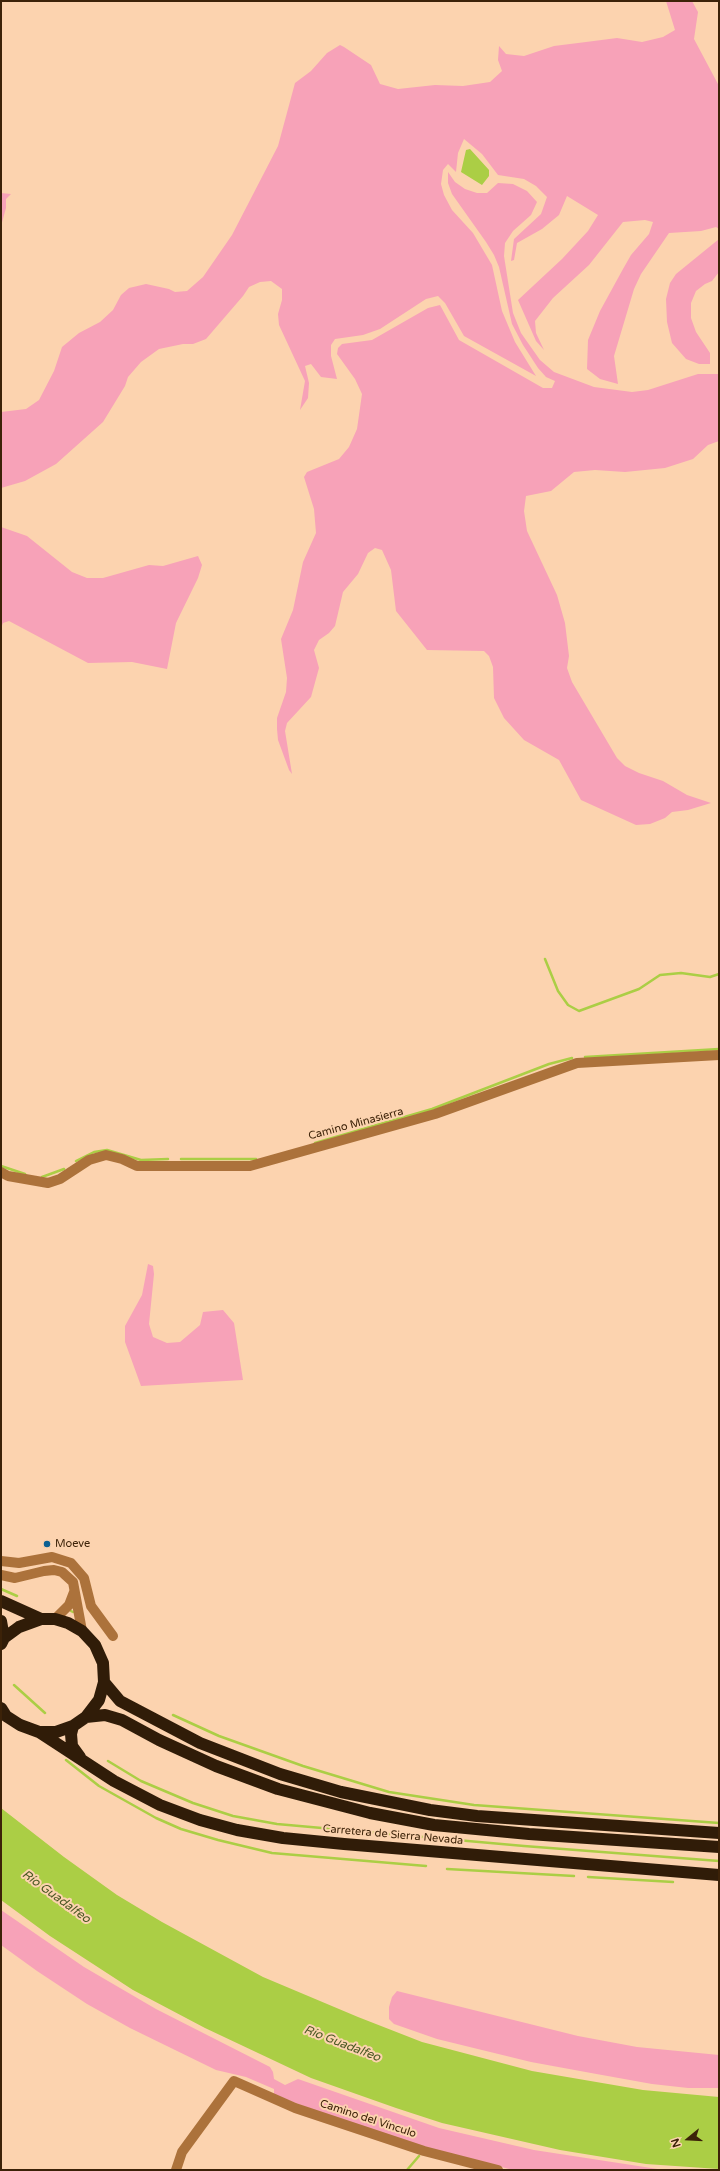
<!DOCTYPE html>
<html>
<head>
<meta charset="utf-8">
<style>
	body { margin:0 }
	#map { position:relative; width:720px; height:2171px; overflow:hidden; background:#fcd3af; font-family:"Varela Round",sans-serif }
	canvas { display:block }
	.frame { position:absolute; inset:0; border:2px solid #3c2208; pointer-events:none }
	.north { position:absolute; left:668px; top:2119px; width:40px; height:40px; -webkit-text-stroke:3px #fcd3af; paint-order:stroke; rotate:252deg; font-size:11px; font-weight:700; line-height:16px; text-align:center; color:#3c2208 }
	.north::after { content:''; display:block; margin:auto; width:14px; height:18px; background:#3c2208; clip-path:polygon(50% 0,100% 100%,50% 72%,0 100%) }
</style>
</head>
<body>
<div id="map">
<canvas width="720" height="2171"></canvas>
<div class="frame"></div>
<div class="north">N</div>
</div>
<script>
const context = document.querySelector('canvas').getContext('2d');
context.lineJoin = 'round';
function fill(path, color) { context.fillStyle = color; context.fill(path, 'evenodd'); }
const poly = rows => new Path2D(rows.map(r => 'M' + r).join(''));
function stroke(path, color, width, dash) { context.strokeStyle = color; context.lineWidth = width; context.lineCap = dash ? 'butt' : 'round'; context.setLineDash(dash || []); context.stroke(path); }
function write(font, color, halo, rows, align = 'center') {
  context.font = font + ' "Varela Round",sans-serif'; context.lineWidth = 4; context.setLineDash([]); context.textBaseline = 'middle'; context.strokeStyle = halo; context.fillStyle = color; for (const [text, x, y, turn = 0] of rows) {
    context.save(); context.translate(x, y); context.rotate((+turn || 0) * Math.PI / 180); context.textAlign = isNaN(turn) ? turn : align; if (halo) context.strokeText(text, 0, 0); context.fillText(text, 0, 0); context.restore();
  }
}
const green = poly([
	[666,1,692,1,698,12,694,39,719,86,719,229,716,227,701,231,669,233,641,274,634,289,614,356,618,384,600,379,587,369,588,340,600,311,623,269,631,255,649,234,653,222,645,220,623,222,589,265,553,298,535,321,536,333,544,350,536,341,518,300,562,259,588,231,598,215,567,196,559,215,542,229,517,243,514,260,511,261,514,239,541,214,547,197,536,186,524,179,498,175,482,154,464,139,458,153,456,172,448,164,443,170,441,184,444,195,452,210,473,233,492,265,502,311,515,342,536,376,464,336,445,303,438,296,426,299,380,329,363,335,335,339,331,345,331,356,337,379,321,377,311,364,305,366,309,383,308,398,300,410,305,381,279,325,278,314,282,300,282,289,271,281,260,282,249,287,243,296,206,339,193,344,183,344,159,349,141,362,128,377,125,386,103,422,56,464,25,481,1,488,1,412,26,409,39,400,54,371,62,347,79,333,100,322,113,310,121,295,129,288,146,284,169,289,175,292,187,291,203,277,232,235,278,146,295,83,311,71,327,53,340,45,344,47,371,65,380,84,398,89,435,85,463,86,490,82,502,71,498,60,499,46,506,54,524,56,554,46,586,42,617,38,642,42,663,37,675,30],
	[448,172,455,182,465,189,477,193,487,193,498,183,513,184,527,191,537,202,531,215,513,231,505,243,504,256,513,313,521,333,540,360,554,372,594,387,632,392,648,390,698,374,719,374,719,441,708,445,693,459,665,468,625,472,595,470,574,472,551,491,526,496,524,511,527,531,557,595,565,623,569,656,567,668,572,682,617,758,625,766,639,773,663,781,687,795,711,803,688,810,672,812,665,818,650,824,636,825,581,800,559,760,524,740,504,718,494,698,493,667,489,656,484,651,427,650,396,611,391,570,382,550,375,548,368,553,358,574,343,592,335,626,329,633,319,640,314,650,319,668,311,697,287,723,285,731,292,774,289,770,278,740,277,729,277,718,286,692,287,678,281,639,293,610,303,562,316,533,314,509,304,477,307,472,339,459,349,447,357,429,362,394,355,379,337,354,338,348,342,344,372,340,428,308,440,305,459,340,543,388,552,388,555,381,546,377,538,368,523,345,512,324,499,267,494,255,486,242,452,194,448,183],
	[1,193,11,194,6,199,6,208,1,226],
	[719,239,719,272,712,281,705,284,696,291,691,303,691,318,696,332,710,353,710,364,699,364,686,359,672,343,667,322,666,299,670,283,676,274],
	[1,527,27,536,72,572,87,578,103,578,149,565,163,566,198,556,202,565,198,578,176,623,167,669,132,662,88,663,9,621,3,623,1,628],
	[148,1264,153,1266,154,1274,149,1324,153,1337,167,1343,180,1342,200,1325,203,1312,223,1310,234,1323,243,1380,141,1386,125,1342,125,1326,142,1295],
	[1,1910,84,1967,156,2009,270,2067,273,2072,274,2079,285,2085,298,2079,439,2128,534,2150,664,2170,513,2170,428,2148,333,2117,274,2095,274,2089,246,2077,216,2070,130,2028,87,2004,37,1971,1,1945],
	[397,1991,578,2036,637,2047,719,2055,719,2088,688,2088,652,2084,591,2073,531,2062,437,2039,394,2024,389,2019,389,2007,392,1997]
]);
const water = poly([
	[470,149,489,170,489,176,482,185,461,172,466,150],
	[1,1808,64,1857,117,1895,162,1922,263,1977,358,2017,422,2042,532,2071,643,2090,719,2097,719,2169,646,2164,560,2150,442,2123,396,2108,311,2078,205,2028,133,1990,50,1936,1,1900]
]);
const stream = poly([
	[545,959,558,991,568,1005,579,1011,639,989,660,975,681,973,710,977,719,974],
	[585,1057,719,1049],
	[315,1143,432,1109,549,1064,572,1058],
	[181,1159,256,1159],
	[76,1161,94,1152,107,1150,141,1160,168,1159],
	[1,1166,25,1174],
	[42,1177,64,1169],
	[1,1589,17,1596],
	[71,1611,73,1612],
	[14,1685,45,1713],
	[173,1715,219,1736,303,1766,389,1792,474,1805,719,1823],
	[66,1760,99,1786,156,1818,181,1829,218,1840,272,1853,426,1866],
	[108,1761,141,1781,193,1803,233,1816,277,1824,524,1846,719,1861],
	[447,1869,574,1876],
	[588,1877,673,1882],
	[407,2170,419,2156]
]);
const minor = poly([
	[1,1172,8,1176,48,1183,60,1179,89,1160,106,1155,122,1159,137,1166,250,1166,435,1114,577,1063,719,1055],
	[1,1561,19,1563,52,1557,71,1563,84,1578,91,1606,113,1636],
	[1,1575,15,1578,44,1571,54,1570,62,1572,73,1582,82,1631],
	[55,1619,69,1605,74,1592],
	[176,2170,182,2152,234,2081,295,2108,424,2151,498,2170]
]);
const highway = poly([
	[1,1601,41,1619,55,1619,68,1623,82,1631,95,1645,103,1663,104,1682,99,1700,86,1717,73,1726,56,1732,39,1732,20,1725,6,1716,1,1708],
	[1,1621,4,1638],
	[1,1644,4,1638,19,1627,41,1619],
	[104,1682,120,1701,200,1743,280,1774,341,1792,430,1810,477,1816,719,1833],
	[86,1717,105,1715,122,1720,159,1740,216,1766,278,1789,370,1813,434,1825,529,1834,719,1847],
	[73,1726,71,1734,72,1746,80,1757],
	[39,1732,114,1781,160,1805,200,1820,237,1830,283,1838,344,1844,719,1875]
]);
const markers = [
	[47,1544,4,"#0c6092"]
];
const streetNames = [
	["Camino Minasierra",356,1124,-15],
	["Carretera de Sierra Nevada",393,1835,5],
	["Camino del Vínculo",368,2119,18]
];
const poiNames = [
	["Moeve",55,1544]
];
const waterNames = [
	["Río Guadalfeo",56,1897,36],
	["Río Guadalfeo",342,2044,21]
];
fill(green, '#f7a2b8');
fill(water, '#abce45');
stroke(stream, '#abce45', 2.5);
stroke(minor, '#ac723b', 10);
stroke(highway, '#301c08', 12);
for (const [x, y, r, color] of markers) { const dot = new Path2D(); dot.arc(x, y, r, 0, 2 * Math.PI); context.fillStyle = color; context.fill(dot); stroke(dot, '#fcd3af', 1.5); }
write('11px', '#3c2208', '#fcd3af', streetNames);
write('11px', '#3c2208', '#fcd3af', poiNames, 'left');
write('italic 12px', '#4a5824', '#fcd3af', waterNames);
</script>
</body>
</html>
